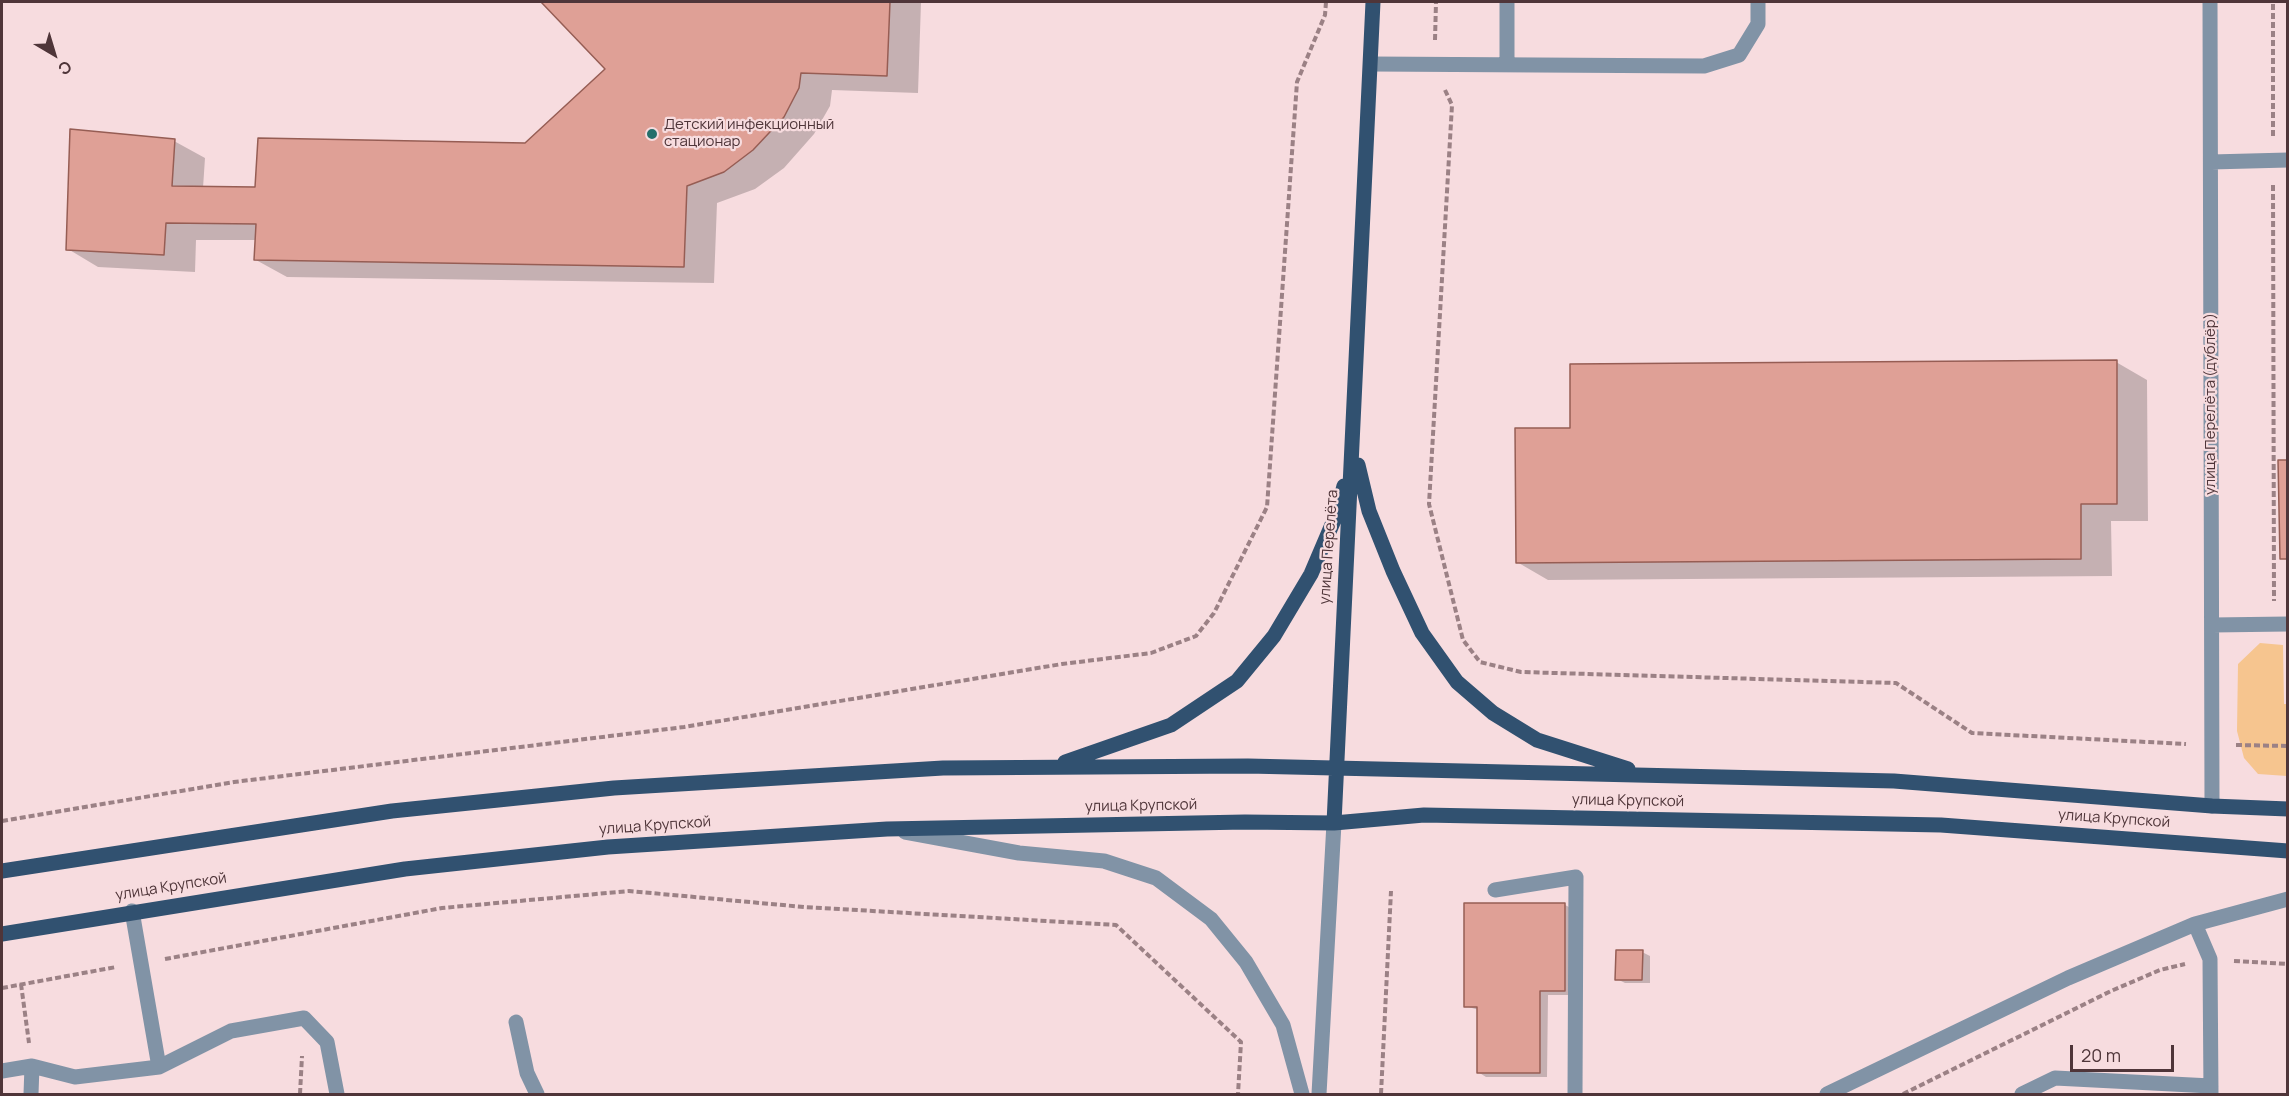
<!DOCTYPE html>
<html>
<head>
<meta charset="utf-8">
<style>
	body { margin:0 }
	#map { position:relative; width:2289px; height:1096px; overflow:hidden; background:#f7dcdf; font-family:Manrope,sans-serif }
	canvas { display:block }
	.frame { position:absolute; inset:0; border:3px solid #4f3539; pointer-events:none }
	.north { position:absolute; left:24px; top:24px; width:60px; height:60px; -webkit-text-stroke:4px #f7dcdf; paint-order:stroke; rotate:142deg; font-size:16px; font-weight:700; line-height:24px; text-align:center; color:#4f3539 }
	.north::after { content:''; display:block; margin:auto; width:21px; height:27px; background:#4f3539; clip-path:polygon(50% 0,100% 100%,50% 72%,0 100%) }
	.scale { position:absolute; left:2070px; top:1045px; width:104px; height:27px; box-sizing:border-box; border:3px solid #4f3539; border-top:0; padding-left:8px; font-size:18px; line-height:21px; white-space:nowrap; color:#4f3539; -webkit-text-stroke:4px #f7dcdf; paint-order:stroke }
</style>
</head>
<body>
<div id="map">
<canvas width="2289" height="1096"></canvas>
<div class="frame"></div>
<div class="north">С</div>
<div class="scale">20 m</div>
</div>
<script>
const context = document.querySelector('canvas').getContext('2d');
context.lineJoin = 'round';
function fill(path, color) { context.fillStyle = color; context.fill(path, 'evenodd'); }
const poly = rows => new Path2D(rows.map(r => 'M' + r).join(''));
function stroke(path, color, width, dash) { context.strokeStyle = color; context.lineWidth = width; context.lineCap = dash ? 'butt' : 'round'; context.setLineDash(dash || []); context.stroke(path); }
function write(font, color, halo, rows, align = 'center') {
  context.font = font + ' Manrope,sans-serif'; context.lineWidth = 4.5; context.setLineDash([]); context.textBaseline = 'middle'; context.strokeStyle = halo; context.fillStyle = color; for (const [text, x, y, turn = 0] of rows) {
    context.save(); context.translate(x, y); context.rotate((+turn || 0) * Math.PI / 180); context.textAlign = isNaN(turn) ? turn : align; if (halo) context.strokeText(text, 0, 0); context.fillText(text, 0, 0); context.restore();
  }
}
const green = poly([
	[2260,643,2283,645,2284,704,2288,704,2287,776,2258,774,2244,758,2237,731,2238,664]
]);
const shadow = poly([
	[543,2,921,2,918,93,832,90,830,106,814,134,784,168,755,189,717,203,714,283,287,277,256,260,257,240,196,240,195,272,98,267,68,249,174,141,205,158,203,188,256,188,525,144,607,69],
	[2116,362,2147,380,2148,521,2111,521,2112,576,1548,580,1517,562],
	[1565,905,1573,909,1572,995,1548,995,1547,1077,1486,1077,1478,1072,1479,1010,1465,1006],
	[1642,952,1650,956,1650,983,1625,983,1617,979]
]);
const building = poly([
	[541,2,890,2,887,76,801,73,799,88,784,117,753,150,724,172,687,186,684,267,254,260,256,224,166,223,164,255,66,250,70,129,175,139,172,186,255,187,258,138,525,143,605,69,541,2],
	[2117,360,2117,504,2081,504,2081,559,1516,563,1515,428,1570,428,1570,364,2117,360],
	[2278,460,2288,460,2288,559,2280,559,2278,460],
	[1464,903,1565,903,1565,991,1540,991,1540,1073,1477,1073,1477,1007,1464,1007,1464,903],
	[1616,950,1643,950,1642,980,1615,980,1616,950]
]);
const path = poly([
	[1435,40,1436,2],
	[1445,90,1452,105,1429,504,1463,640,1480,662,1521,672,1896,683,1972,733,2186,744],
	[2273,136,2273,2],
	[2273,185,2274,601],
	[2236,745,2288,746],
	[2,821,234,782,684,727,1062,664,1151,653,1196,636,1214,613,1267,507,1297,82,1325,15,1326,2],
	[165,959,442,908,629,891,804,907,1116,925,1241,1042,1238,1094],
	[2234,961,2288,964],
	[21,984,29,1043],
	[2,988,116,967],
	[300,1094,302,1056],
	[1381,1094,1391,891],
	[1903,1094,2111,991,2160,970,2185,964]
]);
const minor = poly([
	[2210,2,2212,806],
	[1371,64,1704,66,1739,55,1758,24,1758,2],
	[1507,65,1507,2],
	[2211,162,2288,160],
	[2212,625,2288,624],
	[905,832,1019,853,1104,861,1156,878,1211,919,1246,962,1283,1025,1302,1094],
	[1495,890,1576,877,1575,1094],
	[132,911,159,1067],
	[2195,924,2210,959,2211,1094],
	[516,1022,527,1073,537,1094],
	[2,1071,32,1066,75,1077,159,1067,231,1031,304,1018,327,1042,337,1094],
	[31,1094,32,1066],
	[1319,1094,1334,823],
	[1827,1094,2068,978,2195,924,2288,899],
	[2022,1094,2055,1078,2211,1086]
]);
const major = poly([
	[1358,465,1369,511,1393,571,1422,633,1457,682,1493,713,1537,740,1628,769],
	[1065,762,1171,725,1237,681,1274,636,1311,574,1337,513,1344,486],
	[1334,823,1373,2],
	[2,871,392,811,614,788,943,768,1248,766,1894,781,2212,806,2288,809],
	[2,934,405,869,608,847,887,829,1245,822,1334,823,1424,815,1941,825,2288,851]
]);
const markers = [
	[652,134,6,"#256f6b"]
];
const poiNames = [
	["Детский инфекционный",664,125],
	["стационар",664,142]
];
const streetNames = [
	["улица Перелёта (дублёр)",2211,404,-90],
	["улица Перелёта",1329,547,-86],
	["улица Крупской",1628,801,1],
	["улица Крупской",1141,806,-1],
	["улица Крупской",2114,819,4],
	["улица Крупской",655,826,-4],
	["улица Крупской",171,887,-9]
];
fill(green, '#f6c58f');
fill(shadow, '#0003');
fill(building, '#dfa096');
stroke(building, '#965d54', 1.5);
stroke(path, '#9b8185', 4, [6, 3]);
stroke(minor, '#8193a6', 15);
stroke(major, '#315170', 15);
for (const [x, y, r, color] of markers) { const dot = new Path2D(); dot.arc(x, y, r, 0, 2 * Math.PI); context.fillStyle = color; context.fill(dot); stroke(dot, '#f7dcdf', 2); }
write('15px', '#4f3539', '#f7dcdf', poiNames, 'left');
write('15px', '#4f3539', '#f7dcdf', streetNames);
</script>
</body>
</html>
